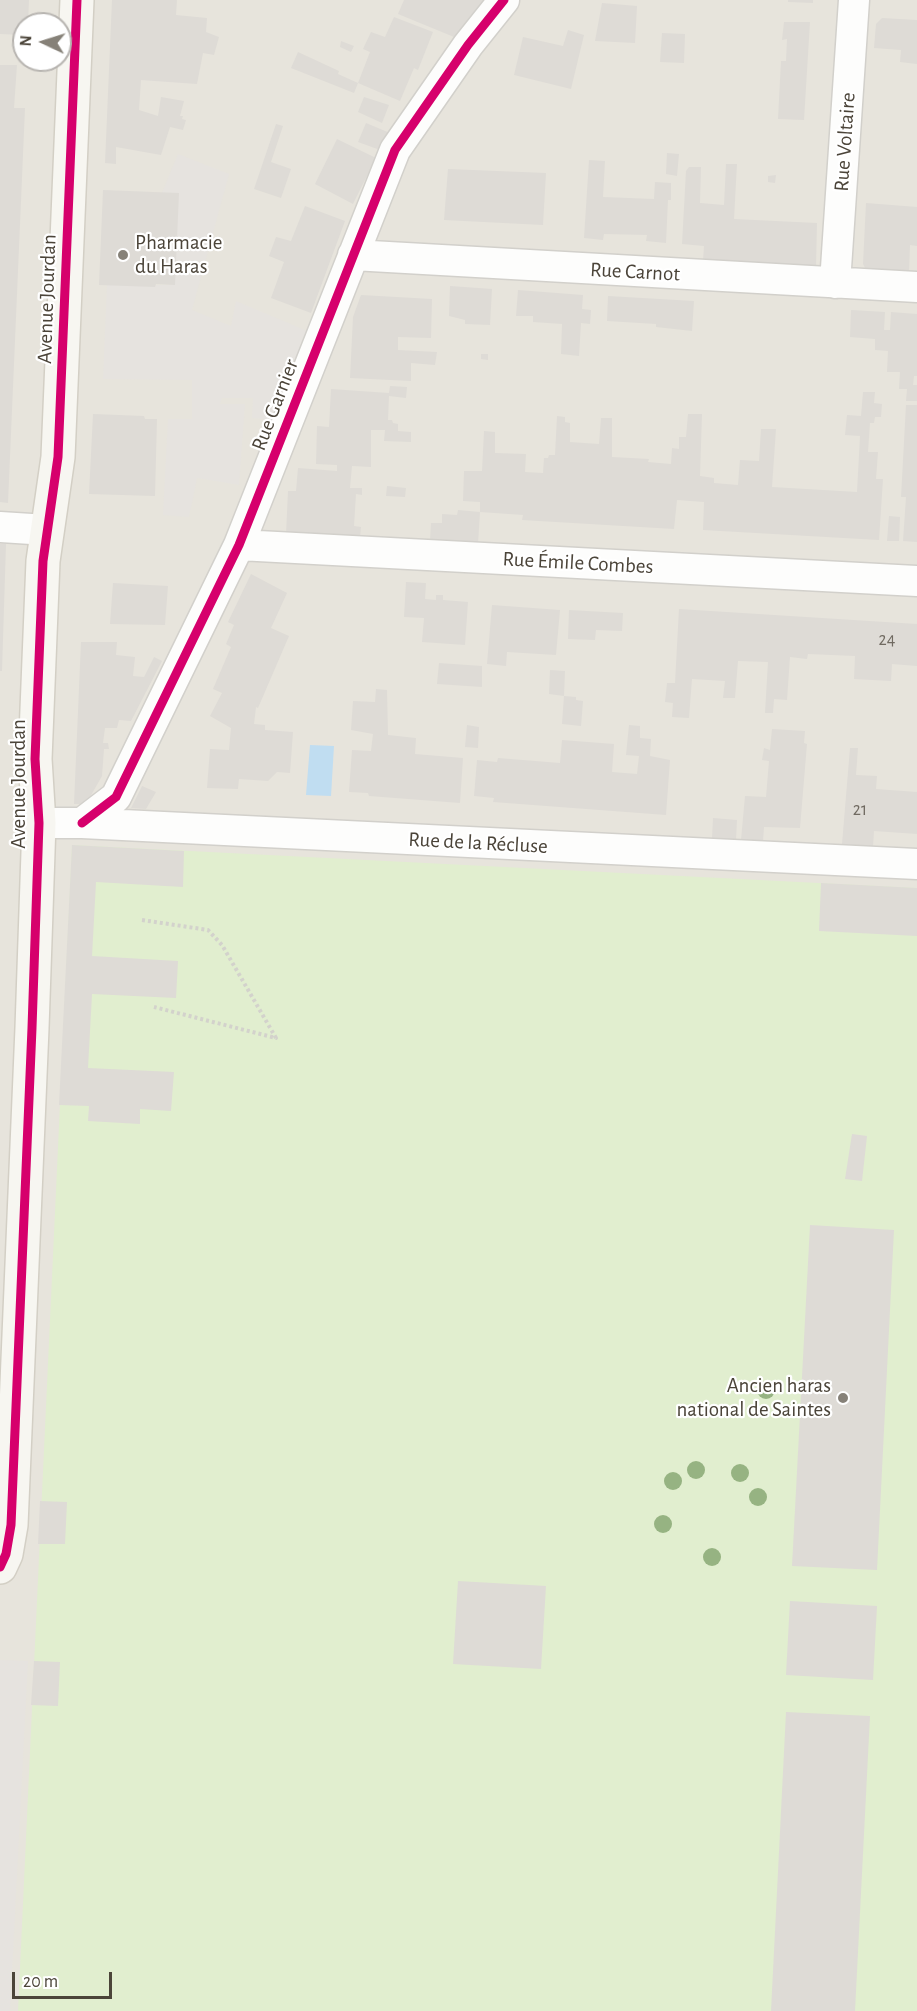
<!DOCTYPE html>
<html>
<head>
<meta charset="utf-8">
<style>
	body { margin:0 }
	#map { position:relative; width:917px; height:2011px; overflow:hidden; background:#f4f2ee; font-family:"Alegreya Sans",sans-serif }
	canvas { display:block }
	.north { position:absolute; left:12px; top:12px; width:60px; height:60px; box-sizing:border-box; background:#fff; border:2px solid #b7b4b0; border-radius:50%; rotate:274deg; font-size:16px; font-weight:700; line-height:24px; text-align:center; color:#4b4439 }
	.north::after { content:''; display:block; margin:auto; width:21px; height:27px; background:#868178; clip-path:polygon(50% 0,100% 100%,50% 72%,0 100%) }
	.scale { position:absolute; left:12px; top:1972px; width:100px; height:27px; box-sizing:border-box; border:3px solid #4b4439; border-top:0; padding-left:8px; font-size:18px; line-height:21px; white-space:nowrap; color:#4b4439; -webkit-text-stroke:4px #fff; paint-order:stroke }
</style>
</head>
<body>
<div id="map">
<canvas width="917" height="2011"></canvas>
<div class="north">N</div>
<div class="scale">20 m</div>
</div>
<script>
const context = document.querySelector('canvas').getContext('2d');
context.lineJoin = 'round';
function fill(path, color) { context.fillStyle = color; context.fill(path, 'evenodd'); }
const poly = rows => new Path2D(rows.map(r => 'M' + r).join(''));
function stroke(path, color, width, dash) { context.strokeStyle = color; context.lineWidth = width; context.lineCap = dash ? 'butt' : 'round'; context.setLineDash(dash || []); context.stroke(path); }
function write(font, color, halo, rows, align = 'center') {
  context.font = font + ' "Alegreya Sans",sans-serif'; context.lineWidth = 4.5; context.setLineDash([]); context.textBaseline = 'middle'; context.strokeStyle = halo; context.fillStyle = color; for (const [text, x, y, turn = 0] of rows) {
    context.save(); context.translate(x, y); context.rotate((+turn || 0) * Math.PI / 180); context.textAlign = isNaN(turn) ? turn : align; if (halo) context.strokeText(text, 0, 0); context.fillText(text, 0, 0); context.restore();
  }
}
const residential = poly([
	[0,0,917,0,917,2011,0,2011],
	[24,24,60,24,60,60,24,60]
]);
const green = poly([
	[72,845,917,888,917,2011,18,2011]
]);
const parking = poly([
	[178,154,229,174,192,310,231,326,236,301,307,331,271,420,252,418,253,398,222,398,220,404,245,404,239,485,197,478,189,517,163,515,168,419,192,419,192,380,103,379,107,285,175,285,162,193],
	[0,1660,28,1661,10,2011,0,2011]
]);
const water = poly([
	[310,745,334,746,331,796,306,795]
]);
const building = poly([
	[0,0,29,0,28,24,24,24,24,35,0,34],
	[112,0,177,0,176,15,207,18,206,32,219,37,214,55,203,53,197,84,141,80,139,110,158,116,161,97,184,101,180,116,183,116,182,119,186,120,183,130,170,127,161,155,116,147,116,164,105,163],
	[404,0,485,0,454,37,398,14],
	[788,0,813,0,813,3,788,2],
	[602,3,637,6,635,43,595,41],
	[394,17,433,32,418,70,414,68,400,101,358,83,370,52,363,49,371,32,385,37],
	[882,18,917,20,917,64,900,62,901,50,874,48,876,24],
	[784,22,810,22,804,120,778,119,781,61,786,61,787,39,782,40],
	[568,30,584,35,571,89,514,75,523,37,563,46],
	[662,33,685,34,684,63,660,62],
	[341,41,354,46,351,52,340,47],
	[298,52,339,71,338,74,358,83,354,93,291,68],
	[0,65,17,65,14,108,25,108,8,503,0,502],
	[364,97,389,105,382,123,358,112],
	[366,123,390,133,380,150,358,142],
	[276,124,283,126,271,162,291,169,281,198,254,189],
	[337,139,376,158,353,204,315,184],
	[667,153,679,154,677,176,666,174],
	[589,160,605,161,603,197,654,199,655,182,671,183,671,200,668,200,666,243,646,241,647,235,604,234,603,240,584,238],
	[726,164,737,164,734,219,817,223,816,267,703,261,704,246,682,244,686,171,689,167,701,167,700,203,724,205],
	[448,169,546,173,543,225,444,220],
	[776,175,775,183,768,182,768,176],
	[103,190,179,193,175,285,156,284,155,287,99,285],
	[866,203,917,207,917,246,910,245,909,273,865,268,863,264],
	[305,206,345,221,311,313,271,298,284,262,269,256,276,237,291,241],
	[450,286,492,289,490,325,465,324,465,320,449,316],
	[518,290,583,295,582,309,591,310,590,324,581,323,579,356,561,354,562,324,533,322,533,316,516,316],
	[361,295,432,299,431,338,398,337,398,350,437,352,435,365,411,363,411,381,350,378,353,317],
	[608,296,694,301,692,331,656,327,656,324,607,321],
	[851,310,885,312,884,330,890,330,891,312,917,314,917,376,914,376,913,385,917,385,917,401,906,401,907,389,899,389,900,372,887,372,888,351,875,350,875,339,850,337],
	[481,354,488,354,488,360,481,359],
	[390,386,407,387,406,398,389,396,388,420,392,420,393,423,398,424,398,431,411,432,411,442,384,441,385,430,371,430,371,467,352,466,350,488,362,488,362,495,356,494,354,526,361,527,360,537,286,534,288,491,296,491,298,468,337,471,337,465,316,464,317,426,329,427,331,389,389,393],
	[863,392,875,392,874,403,882,404,881,417,875,417,874,423,870,423,868,452,878,452,876,479,883,479,879,540,703,530,704,502,677,500,674,529,522,520,523,515,480,512,480,502,463,501,464,471,482,471,484,431,495,432,495,453,526,454,525,472,543,473,544,458,548,458,549,455,555,455,557,416,565,417,565,422,570,423,570,442,599,444,601,418,612,418,612,457,649,459,648,462,671,464,672,448,679,449,679,437,686,437,688,414,702,414,700,476,714,478,714,483,738,485,740,460,759,461,761,429,776,429,772,487,857,492,860,436,845,435,847,415,861,416],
	[906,405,917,405,917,542,903,541,906,497,901,497],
	[93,414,144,416,145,419,157,419,155,496,89,494],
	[387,486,406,488,405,497,386,496],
	[458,510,480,512,478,544,430,541,431,523,442,523,442,514,457,515],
	[889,516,900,517,899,541,887,541],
	[0,544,6,544,2,671,0,671],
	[251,574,287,593,271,628,289,636,258,708,256,707,254,724,265,725,265,730,293,732,290,773,277,772,268,781,239,779,238,789,207,788,210,749,229,750,231,728,210,716,222,693,213,689,231,647,226,644,234,625,228,622],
	[406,582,426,583,425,599,436,600,436,595,443,595,443,600,468,602,465,645,422,642,424,618,404,617],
	[113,583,168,586,165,625,110,624],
	[492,605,560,610,556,655,507,652,506,666,487,664],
	[679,609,917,624,917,666,892,664,891,681,854,679,855,656,808,654,807,659,790,657,787,700,774,699,773,713,765,713,768,662,738,661,735,698,723,698,725,681,692,679,689,718,672,717,673,703,665,702,667,683,675,683],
	[569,610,623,613,622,631,596,630,595,640,568,639],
	[81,642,117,642,116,655,135,657,133,676,144,677,154,657,162,661,131,721,119,720,117,728,105,728,103,743,108,743,109,749,104,749,102,776,86,804,74,804],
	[439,663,482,666,482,687,437,684],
	[550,670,565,671,564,696,549,694],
	[376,689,387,690,388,735,416,738,415,754,463,758,460,803,369,796,368,793,349,792,352,750,371,751,373,734,351,730,353,701,375,702],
	[564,696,576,697,576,700,583,701,581,726,562,724],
	[467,725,479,727,478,748,465,747],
	[629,725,640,726,640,738,651,739,650,756,670,760,666,815,493,802,494,798,474,796,477,760,497,762,498,758,560,763,562,740,614,744,612,772,637,774,639,756,626,755],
	[772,729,805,731,804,743,807,744,800,828,764,827,763,841,741,840,745,796,766,797,769,761,762,760,764,748,770,750],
	[850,748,858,748,856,775,877,776,876,789,917,792,917,834,874,831,873,847,842,844],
	[142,786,156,792,146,809,131,808],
	[713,818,737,820,736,840,712,838],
	[72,845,184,851,183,887,96,882,92,956,178,961,176,998,92,994,88,1068,174,1072,171,1111,140,1109,140,1124,88,1121,89,1106,59,1105],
	[821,883,917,888,917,936,819,931],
	[852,1134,867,1136,862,1181,845,1179],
	[810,1225,894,1230,877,1570,792,1566],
	[40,1501,67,1502,65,1544,38,1544],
	[458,1581,546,1586,541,1669,453,1664],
	[790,1601,877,1606,873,1680,786,1675],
	[34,1661,60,1662,58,1706,31,1705],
	[786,1712,870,1716,855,2011,771,2011]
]);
const path = poly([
	[142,920,208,930,222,945,276,1038,154,1007]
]);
const street = poly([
	[353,255,917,287],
	[835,283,854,0],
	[0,527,47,530],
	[239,545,917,581],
	[39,823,82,823,917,864],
	[82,823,116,797,239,545,395,150,468,45,504,0]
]);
const secondary = poly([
	[0,1567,6,1554,11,1525,32,1028,39,823,35,759,43,561,58,457,77,0]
]);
const cycleway = poly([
	[82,823,116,797,239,545,395,150,468,45,504,0],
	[0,1567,6,1554,11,1525,32,1028,39,823,35,759,43,561,58,457,77,0]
]);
const trees = [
	[766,1390],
	[696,1470],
	[740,1473],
	[673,1481],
	[758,1497],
	[663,1524],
	[712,1557]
];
const markers = [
	[123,255,6,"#868178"],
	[843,1398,6,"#868178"]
];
const numberNames = [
	["24",887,640],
	["21",860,810]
];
const streetNames = [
	["Rue Voltaire",845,142,-86],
	["Rue Carnot",635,272,3],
	["Avenue Jourdan",47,299,-88],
	["Rue Garnier",275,405,-69],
	["Rue Émile Combes",578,563,3],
	["Avenue Jourdan",19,784,-90],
	["Rue de la Récluse",478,843,3]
];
const poiNames = [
	["Pharmacie",135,243],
	["du Haras",135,267],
	["Ancien haras",831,1386,"right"],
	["national de Saintes",831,1410,"right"]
];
fill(residential, '#e7e4dc');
fill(green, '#e1eecf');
fill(parking, '#e6e3df');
fill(water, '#c0ddf1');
fill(building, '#dedbd6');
stroke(street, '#d2d0cb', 33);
stroke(secondary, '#d3cfc5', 36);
stroke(path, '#d3d2cc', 4, [3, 3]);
stroke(street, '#fdfdfc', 30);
stroke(secondary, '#f7f6f1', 33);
stroke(cycleway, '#d6006c', 9);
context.fillStyle = '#96b382';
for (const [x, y] of trees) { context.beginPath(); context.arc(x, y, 9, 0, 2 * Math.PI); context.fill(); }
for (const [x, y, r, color] of markers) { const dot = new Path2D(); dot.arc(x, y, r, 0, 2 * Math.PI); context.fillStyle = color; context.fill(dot); stroke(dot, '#fff', 2); }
write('18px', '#706a61', null, numberNames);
write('21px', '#4b4439', '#fff', streetNames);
write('21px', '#4b4439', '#fff', poiNames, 'left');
</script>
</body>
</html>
